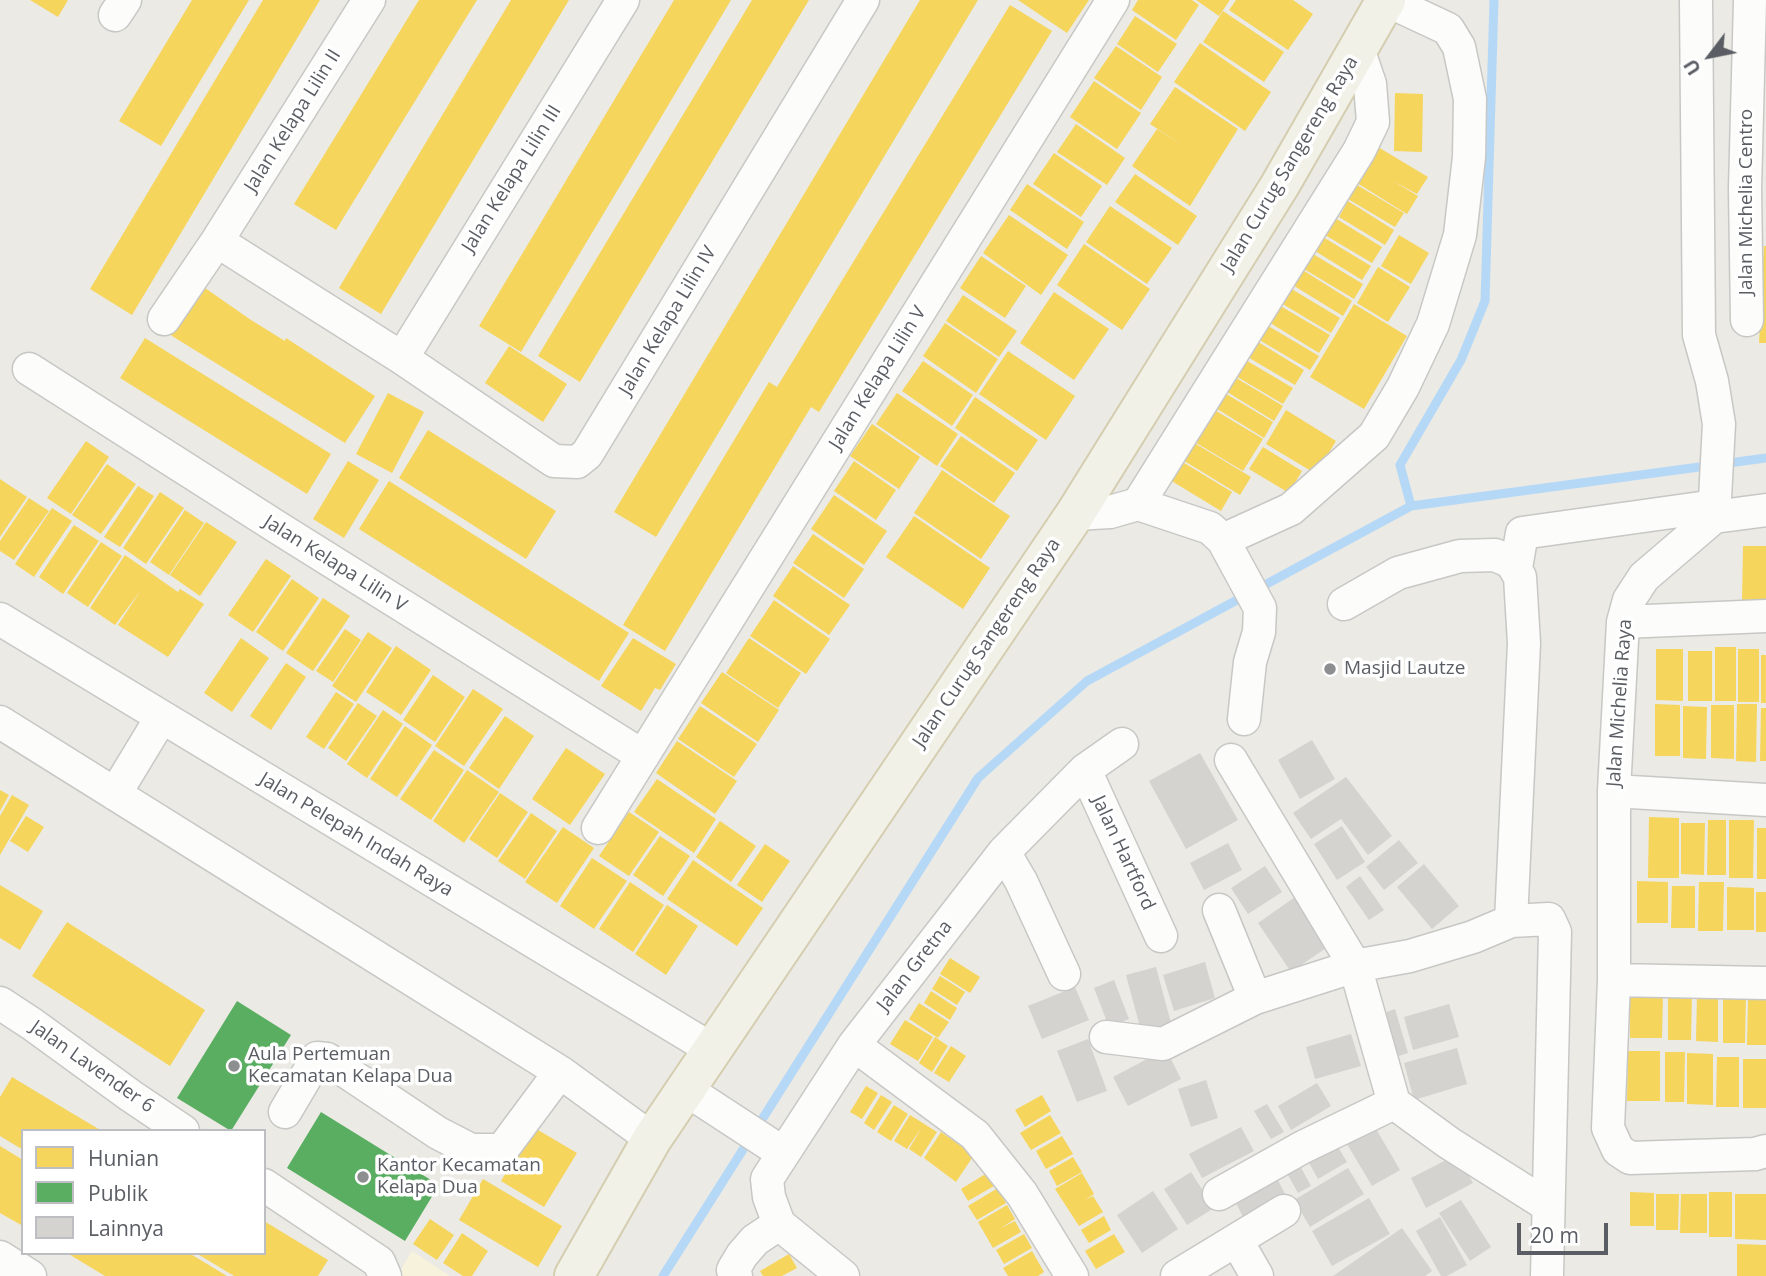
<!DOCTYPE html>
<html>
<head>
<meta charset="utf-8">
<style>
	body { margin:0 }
	#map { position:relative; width:1766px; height:1276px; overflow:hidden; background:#ebeae4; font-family:"Open Sans",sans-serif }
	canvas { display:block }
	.legend { position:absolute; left:21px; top:1129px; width:245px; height:126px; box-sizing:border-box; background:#fff; border:2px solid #bdbec1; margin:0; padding:9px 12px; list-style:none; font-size:21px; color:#5a5d63 }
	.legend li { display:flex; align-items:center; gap:14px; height:35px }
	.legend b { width:35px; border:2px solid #bdbec1 }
	.north { position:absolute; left:1675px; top:21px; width:70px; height:70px; -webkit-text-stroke:5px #fff; paint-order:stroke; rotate:238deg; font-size:19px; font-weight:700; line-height:28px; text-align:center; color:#5a5d63 }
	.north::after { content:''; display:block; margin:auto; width:24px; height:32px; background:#5a5d63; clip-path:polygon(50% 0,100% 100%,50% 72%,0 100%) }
	.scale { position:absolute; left:1517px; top:1223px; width:91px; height:32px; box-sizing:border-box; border:4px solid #5a5d63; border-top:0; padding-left:9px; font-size:21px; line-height:24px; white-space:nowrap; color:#5a5d63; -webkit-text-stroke:5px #fff; paint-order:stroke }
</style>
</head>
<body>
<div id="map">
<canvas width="1766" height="1276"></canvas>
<ul class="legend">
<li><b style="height:19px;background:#f6d55c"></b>Hunian</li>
<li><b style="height:19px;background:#5aae61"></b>Publik</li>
<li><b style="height:19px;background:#d4d3cf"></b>Lainnya</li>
</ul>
<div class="north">U</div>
<div class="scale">20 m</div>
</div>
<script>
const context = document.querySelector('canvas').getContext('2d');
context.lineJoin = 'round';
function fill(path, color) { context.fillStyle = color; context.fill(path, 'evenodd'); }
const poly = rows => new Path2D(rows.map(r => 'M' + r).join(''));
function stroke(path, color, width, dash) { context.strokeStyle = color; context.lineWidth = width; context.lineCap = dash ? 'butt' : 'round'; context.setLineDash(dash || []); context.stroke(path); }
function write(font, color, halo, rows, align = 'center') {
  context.font = font + ' "Open Sans",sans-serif'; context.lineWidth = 7; context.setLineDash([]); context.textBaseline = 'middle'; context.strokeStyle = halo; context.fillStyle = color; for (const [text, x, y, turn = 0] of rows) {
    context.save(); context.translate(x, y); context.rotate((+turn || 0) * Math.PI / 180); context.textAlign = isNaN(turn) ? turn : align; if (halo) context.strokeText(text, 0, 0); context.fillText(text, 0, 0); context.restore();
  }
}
const commercial = poly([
	[412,1251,450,1276,397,1276]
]);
const homes = poly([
	[30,0,68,0,58,17],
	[192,0,249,0,161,146,119,121],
	[263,0,320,0,132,315,90,289],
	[419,0,477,0,336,230,294,204],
	[511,0,569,0,381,314,339,288],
	[674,0,731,0,521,352,479,326],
	[752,0,809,0,580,382,538,356],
	[920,0,978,0,656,537,614,512],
	[1018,0,1089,0,1067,33],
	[1138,0,1192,0,1199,5,1176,40,1132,10],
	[1196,0,1230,0,1219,16],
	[1236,0,1293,0,1313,14,1288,50,1229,10],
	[1010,5,1052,31,819,412,811,407,665,651,623,625,769,382,777,387],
	[1223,11,1284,52,1264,82,1203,42],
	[1135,16,1177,44,1158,72,1117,44],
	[1200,43,1271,92,1245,131,1174,82],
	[1116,46,1162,77,1141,110,1094,78],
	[1094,81,1141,113,1117,149,1070,117],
	[1175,87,1238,129,1190,206,1132,166,1157,129,1190,150,1150,124],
	[1395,93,1423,94,1422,152,1394,151],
	[1076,124,1125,158,1107,185,1057,152],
	[1378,147,1428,177,1417,194,1393,181,1418,196,1407,214,1357,183],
	[1054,153,1102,186,1081,217,1033,184],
	[1135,174,1197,216,1178,245,1115,202],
	[1027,184,1084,222,1067,249,1010,210],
	[1357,185,1404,213,1395,227,1348,199],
	[1348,201,1394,230,1385,245,1339,217],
	[1110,206,1172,248,1147,284,1086,242],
	[1009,215,1068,255,1041,295,983,253],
	[1335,218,1382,247,1372,263,1325,235],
	[1399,235,1429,253,1411,284,1381,266],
	[1323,237,1371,266,1362,280,1315,251],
	[1084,244,1150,289,1122,330,1057,285],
	[1764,246,1766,246,1766,343,1759,343],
	[1313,254,1363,284,1354,299,1304,269],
	[981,256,1026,286,1005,318,960,288],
	[1378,267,1410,287,1388,322,1357,303],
	[1301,269,1352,301,1343,316,1291,284],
	[195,281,251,320,285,341,286,338,375,396,345,443,164,331],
	[1290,288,1340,318,1331,333,1281,303],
	[1054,292,1109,329,1074,380,1020,343],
	[963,295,1017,331,999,357,946,321],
	[1277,304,1330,335,1319,353,1267,321],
	[1354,304,1407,336,1364,409,1310,377],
	[945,323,998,359,976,393,923,356],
	[1265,324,1319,356,1310,370,1256,338],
	[145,338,331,454,307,494,120,378],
	[1255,340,1304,370,1295,385,1246,356],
	[509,346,567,384,543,422,485,383],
	[1008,351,1075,396,1046,440,979,394],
	[1244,359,1293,388,1283,404,1234,375],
	[923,361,973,395,952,426,902,391],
	[1233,376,1283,406,1274,421,1224,390],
	[1223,392,1273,422,1264,438,1214,407],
	[388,393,424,412,392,473,356,454],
	[897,393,958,434,937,466,876,424],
	[975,397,1038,440,1017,471,955,428],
	[1213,409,1263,439,1243,471,1193,441],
	[1286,410,1336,441,1316,474,1266,444],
	[872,424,920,457,899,489,850,456],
	[428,430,556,511,526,559,399,478],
	[961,436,1015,473,994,503,940,466],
	[86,441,109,457,71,514,47,498],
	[1191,441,1251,477,1240,495,1181,459],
	[1263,447,1302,471,1289,493,1249,469],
	[348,461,379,480,344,538,313,519],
	[854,461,896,490,876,520,834,491],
	[1181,461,1232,492,1221,511,1170,480],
	[107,464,136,484,101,534,72,515],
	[942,470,1010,516,981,559,914,513],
	[0,479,27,497,0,537],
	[389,481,629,633,599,681,359,529],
	[138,486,154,496,120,547,104,537],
	[160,492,184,508,146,564,123,548],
	[834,495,887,531,864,565,811,529],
	[29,498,49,511,14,560,0,551,0,541],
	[52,508,72,521,34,577,15,564],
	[185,510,204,523,169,575,150,562],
	[914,516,990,568,963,609,886,557],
	[206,522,237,542,200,596,170,575],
	[74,525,99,541,63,594,39,577],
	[813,534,864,569,844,598,793,563],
	[101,542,122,556,88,607,67,593],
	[1743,546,1766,546,1766,601,1742,601],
	[125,555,178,592,180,589,204,604,168,657,118,625,141,590,115,625,90,608],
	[266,559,291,576,253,632,228,615],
	[793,566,850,605,829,635,773,596],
	[292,579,319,598,283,651,256,632],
	[323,598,350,616,313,671,286,653],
	[774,600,830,639,806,674,750,636],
	[345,629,361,640,333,682,316,671],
	[368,632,392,648,356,702,332,686],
	[241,638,269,658,232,712,204,693],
	[633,638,676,664,660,690,655,688,641,711,601,686],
	[749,638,801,673,778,708,726,673],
	[396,646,431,670,401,715,366,692],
	[1715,647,1736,647,1736,701,1715,701],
	[1656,649,1683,649,1683,701,1656,700],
	[1738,649,1759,649,1759,702,1738,702],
	[1688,651,1712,651,1712,701,1688,701],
	[1761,655,1766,655,1766,703,1761,703],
	[286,663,306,677,271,730,250,716],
	[722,672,779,710,758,742,701,703],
	[433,675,465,697,435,742,403,720],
	[473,689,503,709,464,766,435,746],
	[336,692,354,704,324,749,306,737],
	[358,703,377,716,346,761,328,748],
	[1655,704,1680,705,1680,756,1655,756],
	[1737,704,1757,704,1756,762,1736,761],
	[1711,705,1734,705,1734,759,1711,758],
	[700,706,757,744,734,777,678,739],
	[1683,706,1707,707,1706,759,1683,758],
	[1761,708,1766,708,1766,761,1760,761],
	[383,710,403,724,367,778,347,764],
	[505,716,534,736,499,789,469,768],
	[405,726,432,745,397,797,370,779],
	[677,741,737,781,715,814,656,773],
	[566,748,605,774,570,825,532,799],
	[434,750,464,770,431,820,400,799],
	[467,770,499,792,464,843,433,821],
	[657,779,716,819,694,853,634,812],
	[0,790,9,795,0,811],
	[500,793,528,812,497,858,469,839],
	[12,795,29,805,0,855,0,816],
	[629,812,659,832,629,876,599,856],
	[531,813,557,831,525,879,498,861],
	[26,816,44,827,28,852,10,841],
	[1649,817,1679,818,1679,878,1648,878],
	[1708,820,1726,820,1726,875,1707,875],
	[1729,820,1754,820,1753,878,1729,878],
	[720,821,756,846,731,882,696,857],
	[1681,823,1705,823,1704,875,1681,874],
	[563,827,594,848,557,903,525,882],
	[1757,828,1766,828,1766,879,1757,879],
	[660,836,690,856,663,896,633,875],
	[765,844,790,861,762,902,737,885],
	[592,858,627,881,594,929,560,906],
	[693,860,763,908,737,946,667,899],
	[1637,881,1668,882,1668,923,1637,923],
	[630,882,664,905,633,952,599,929],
	[1699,882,1724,882,1723,931,1698,931],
	[0,885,43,911,20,950,0,938],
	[1672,886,1695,886,1695,928,1671,928],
	[1727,887,1754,888,1754,930,1727,930],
	[1756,892,1766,892,1766,932,1756,932],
	[667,905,698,926,666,975,635,954],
	[67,922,205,1010,170,1066,32,976],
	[950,958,980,977,970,993,940,974],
	[940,976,965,992,957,1005,932,989],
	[931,991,957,1008,950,1020,924,1003],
	[1630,993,1663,993,1662,1038,1630,1038],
	[1668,993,1692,994,1691,1040,1668,1040],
	[1697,993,1718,994,1718,1042,1696,1041],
	[1723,994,1746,994,1745,1043,1723,1043],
	[1748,1000,1766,1000,1766,1045,1747,1045],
	[919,1003,949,1022,938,1038,909,1019],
	[905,1020,933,1037,918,1061,890,1044],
	[935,1037,948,1046,932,1072,919,1063],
	[951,1046,966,1056,949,1082,934,1073],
	[1628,1051,1660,1051,1660,1101,1627,1101],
	[1665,1052,1685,1052,1684,1102,1665,1102],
	[1687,1053,1713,1054,1713,1105,1687,1104],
	[1717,1057,1739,1057,1739,1107,1716,1107],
	[1743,1059,1766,1059,1766,1108,1743,1108],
	[12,1077,70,1112,102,1131,23,1131,23,1149,20,1148,0,1136,0,1097],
	[866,1086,878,1093,862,1119,850,1112],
	[881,1095,892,1102,874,1130,864,1123],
	[1042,1095,1051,1111,1025,1127,1015,1110],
	[894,1105,908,1114,891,1141,877,1132],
	[910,1115,937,1132,921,1157,909,1149,922,1127,907,1149,894,1141],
	[1050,1115,1061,1133,1031,1150,1020,1133],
	[533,1127,577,1153,544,1207,501,1181],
	[941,1132,974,1155,956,1182,924,1158],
	[1062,1136,1073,1154,1046,1169,1036,1151],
	[0,1146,23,1160,23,1226,0,1213],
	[1073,1157,1082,1172,1057,1186,1049,1171],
	[987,1173,994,1186,968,1201,961,1189],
	[1082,1173,1094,1194,1085,1200,1093,1196,1103,1212,1079,1226,1055,1189],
	[483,1179,562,1226,538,1267,459,1220],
	[998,1188,1006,1203,977,1220,968,1206],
	[1630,1192,1654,1193,1654,1226,1630,1226],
	[1709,1192,1732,1192,1732,1237,1709,1237],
	[1656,1194,1679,1194,1678,1230,1656,1230],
	[1681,1194,1707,1194,1707,1233,1680,1233],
	[1735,1194,1766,1194,1766,1240,1735,1239],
	[1007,1205,1015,1219,1001,1228,1015,1221,1021,1232,993,1248,978,1222],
	[1104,1216,1111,1230,1089,1243,1081,1230],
	[430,1219,454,1235,437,1260,413,1244],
	[264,1221,328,1260,318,1276,234,1276,196,1253,264,1253],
	[462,1233,488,1251,472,1276,463,1276,443,1263],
	[1024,1234,1032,1248,1004,1264,996,1250],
	[1114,1234,1125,1252,1096,1269,1085,1251],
	[1737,1244,1766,1245,1766,1276,1737,1276],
	[1032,1251,1044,1272,1038,1276,1008,1276,1003,1268],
	[67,1253,189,1253,227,1276,105,1276],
	[789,1254,797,1268,782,1276,763,1276,760,1271]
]);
const public = poly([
	[237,1001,291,1035,231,1131,177,1098],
	[321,1112,439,1185,405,1241,287,1168]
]);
const stream = poly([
	[1411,506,1400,465,1461,360,1485,301,1494,0],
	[663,1276,978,778,1087,681,1411,506,1766,458]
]);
const building = poly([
	[1312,740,1335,779,1300,799,1278,760],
	[1200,753,1238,820,1186,849,1149,781],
	[1346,777,1392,836,1368,855,1341,819,1311,839,1293,813],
	[1342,826,1365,862,1337,880,1314,844],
	[1399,840,1418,863,1384,890,1366,867],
	[1228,843,1242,870,1204,890,1190,863],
	[1424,864,1459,906,1432,929,1397,887],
	[1265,866,1282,892,1248,914,1231,888],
	[1360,876,1384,910,1369,920,1346,887],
	[1295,897,1329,946,1291,972,1258,923],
	[1205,962,1215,998,1174,1011,1163,975],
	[1156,967,1171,1023,1141,1031,1126,975],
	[1114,980,1129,1019,1109,1027,1094,988],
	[1075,987,1089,1020,1042,1039,1028,1006],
	[1449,1004,1459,1037,1413,1050,1404,1017],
	[1395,1009,1408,1053,1386,1060,1373,1017],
	[1351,1034,1361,1066,1315,1079,1306,1047],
	[1088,1039,1107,1091,1077,1102,1057,1051],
	[1457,1048,1467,1084,1414,1100,1404,1063],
	[1166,1049,1181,1079,1128,1106,1113,1077],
	[1206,1080,1218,1118,1191,1127,1178,1089],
	[1317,1083,1331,1106,1291,1130,1278,1106],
	[1267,1104,1284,1132,1271,1139,1254,1111],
	[1372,1122,1400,1170,1372,1186,1344,1139],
	[1241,1127,1254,1151,1202,1178,1189,1154],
	[1332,1137,1347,1162,1318,1179,1304,1154],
	[1458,1154,1473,1183,1426,1208,1411,1178],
	[1297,1160,1311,1186,1298,1193,1284,1168],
	[1348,1168,1364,1194,1310,1227,1294,1200],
	[1273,1171,1290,1203,1247,1225,1231,1193],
	[1191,1172,1214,1208,1187,1225,1164,1189],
	[1153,1191,1178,1229,1142,1253,1117,1215],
	[1369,1198,1390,1234,1332,1266,1312,1231],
	[1461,1200,1491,1247,1470,1261,1439,1213],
	[1440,1217,1467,1265,1447,1276,1441,1276,1416,1231],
	[1402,1228,1432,1271,1425,1276,1333,1276]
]);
const minor = poly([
	[369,0,217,241,402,358,554,461,577,462,587,454,863,0],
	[1696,0,1699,335,1712,381,1719,424,1714,517,1644,577,1629,600,1623,622,1614,791,1614,980,1608,1128,1618,1150,1630,1158,1755,1154,1766,1151],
	[115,15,125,0],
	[164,319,217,241],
	[1747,320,1745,189,1750,0],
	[402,358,623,0],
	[29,369,280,529,643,756],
	[1138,504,1359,151,1373,122,1370,84,1358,49],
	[1075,514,1110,512,1138,504,1210,528,1223,540,1260,608,1259,632,1250,662,1244,719],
	[1714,517,1766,510],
	[1223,540,1291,509,1374,436,1403,387,1433,324,1460,235,1469,157,1470,99,1459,47,1448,29,1386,0],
	[1516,568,1522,533,1715,506],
	[1344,604,1398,573,1460,556,1495,555,1511,562,1520,577,1524,643,1511,921,1549,919,1555,932,1547,1276],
	[0,619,713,1050],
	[1623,622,1766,616],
	[0,722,560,1072,652,1139],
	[1231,760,1355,966,1410,956,1473,937,1511,921],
	[1085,770,1161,936],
	[1614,791,1766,800],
	[115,794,161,718],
	[598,828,1113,0],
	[1004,852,1021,881,1064,974],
	[1219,910,1255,998,1355,966,1394,1103,1449,1143,1547,1205],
	[1614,980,1766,983],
	[0,1003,32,1024,131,1096,183,1131],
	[1106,1037,1163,1044,1255,998],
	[854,1045,975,1135,1022,1194,1072,1276],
	[685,1089,783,1153],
	[285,1112,317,1058,327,1059,438,1133,471,1150,502,1150,560,1072],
	[264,1185,379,1262,385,1276],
	[1219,1194,1303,1147,1394,1103],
	[779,1224,769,1197,767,1179,854,1045,1004,852,1085,770,1122,744],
	[1237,1241,1257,1276],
	[0,1257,30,1276],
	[736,1276,733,1270,742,1255,755,1240,779,1224,843,1276],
	[1177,1276,1284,1211]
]);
const major = poly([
	[574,1276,652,1139,1075,514,1280,185,1386,0]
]);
const markers = [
	[1330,669,7,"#8d8e90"],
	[234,1066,7,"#8d8e90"],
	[363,1177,7,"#8d8e90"]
];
const streetNames = [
	["Jalan Kelapa Lilin II",293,121,-58],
	["Jalan Curug Sangereng Raya",1290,164,-59],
	["Jalan Kelapa Lilin III",512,179,-58],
	["Jalan Michelia Centro",1747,202,-90],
	["Jalan Kelapa Lilin IV",668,321,-59],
	["Jalan Kelapa Lilin V",878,378,-58],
	["Jalan Kelapa Lilin V",335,564,32],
	["Jalan Curug Sangereng Raya",987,643,-56],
	["Jalan Michelia Raya",1620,703,-86],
	["Jalan Pelepah Indah Raya",356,835,31],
	["Jalan Hartford",1123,853,65],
	["Jalan Gretna",915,966,-52],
	["Jalan Lavender 6",92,1067,35]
];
const poiNames = [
	["Masjid Lautze",1344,669],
	["Aula Pertemuan",248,1055],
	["Kecamatan Kelapa Dua",248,1077],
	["Kantor Kecamatan",377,1166],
	["Kelapa Dua",377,1188]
];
fill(commercial, '#f6f2dc');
fill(homes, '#f6d55c');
fill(public, '#5aae61');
stroke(stream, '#b6d8f7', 9);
fill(building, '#d4d3cf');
stroke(minor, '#c7c8c6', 35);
stroke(major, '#d4cdb0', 42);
stroke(minor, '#fcfcfb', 32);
stroke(major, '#f2f1e7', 38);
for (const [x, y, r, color] of markers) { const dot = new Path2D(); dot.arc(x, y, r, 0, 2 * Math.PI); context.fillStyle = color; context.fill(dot); stroke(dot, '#fff', 2.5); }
write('19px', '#5a5d63', '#fff', streetNames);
write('19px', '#5a5d63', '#fff', poiNames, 'left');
</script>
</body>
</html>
